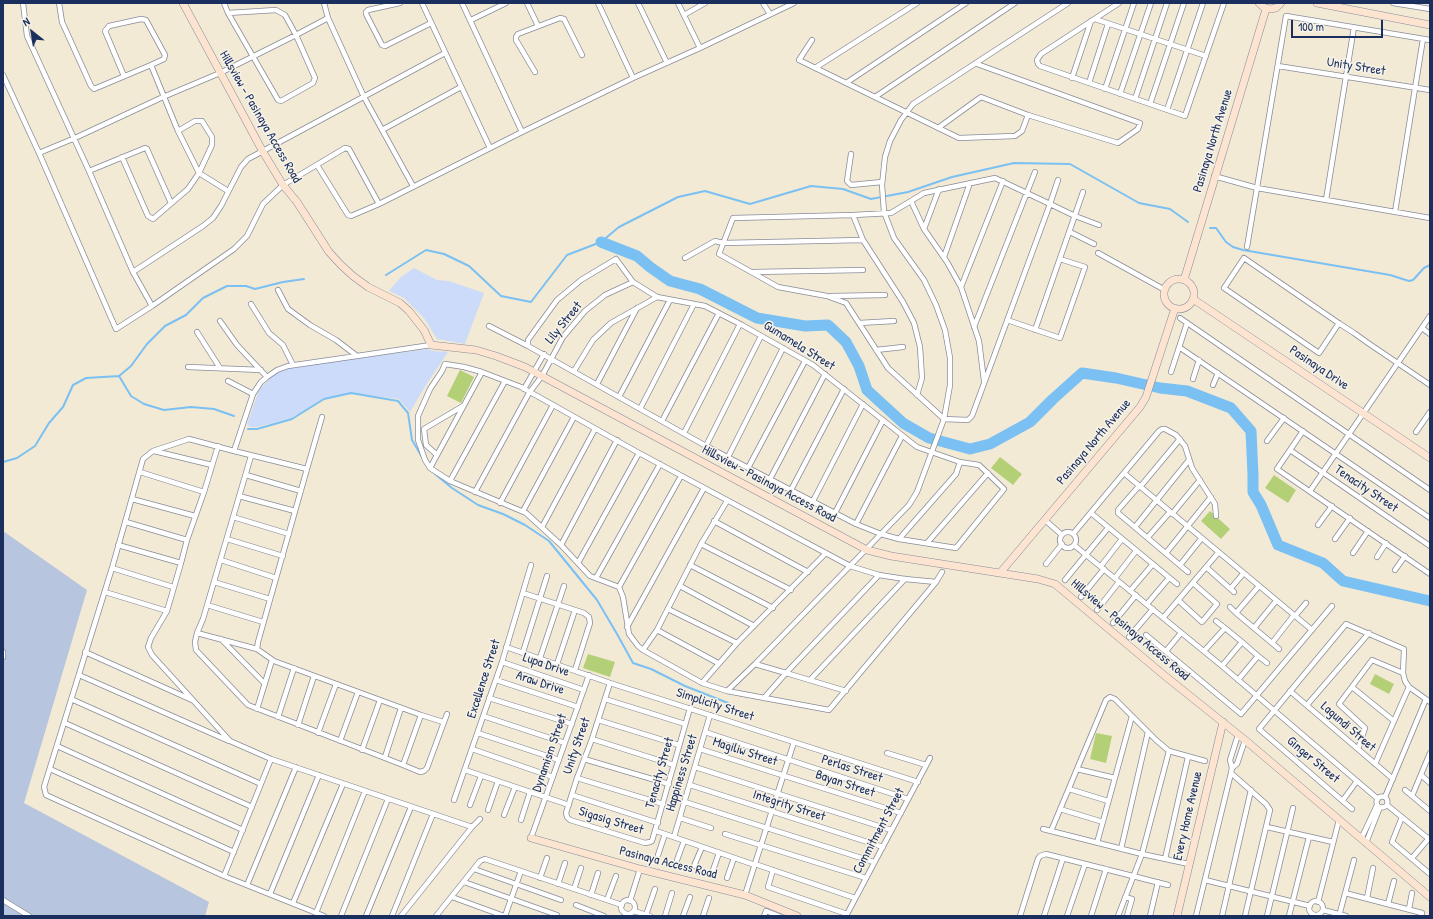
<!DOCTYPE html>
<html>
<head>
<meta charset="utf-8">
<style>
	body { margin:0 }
	#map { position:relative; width:1433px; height:919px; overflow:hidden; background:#f3ead5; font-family:"Patrick Hand",sans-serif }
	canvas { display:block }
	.frame { position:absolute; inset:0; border:4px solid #1b2f5e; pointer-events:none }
	.north { position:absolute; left:12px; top:12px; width:40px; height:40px; -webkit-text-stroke:3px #f7f3e8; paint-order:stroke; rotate:330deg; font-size:11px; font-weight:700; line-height:16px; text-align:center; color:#1b2f5e }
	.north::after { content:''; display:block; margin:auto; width:14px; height:18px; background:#1b2f5e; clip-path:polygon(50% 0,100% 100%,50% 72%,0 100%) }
	.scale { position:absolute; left:1291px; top:20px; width:92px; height:18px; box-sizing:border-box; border:2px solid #1b2f5e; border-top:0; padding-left:5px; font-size:12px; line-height:14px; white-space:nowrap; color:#1b2f5e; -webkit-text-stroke:3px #f7f3e8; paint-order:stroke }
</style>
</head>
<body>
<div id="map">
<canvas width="1433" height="919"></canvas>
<div class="frame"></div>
<div class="north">N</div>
<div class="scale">100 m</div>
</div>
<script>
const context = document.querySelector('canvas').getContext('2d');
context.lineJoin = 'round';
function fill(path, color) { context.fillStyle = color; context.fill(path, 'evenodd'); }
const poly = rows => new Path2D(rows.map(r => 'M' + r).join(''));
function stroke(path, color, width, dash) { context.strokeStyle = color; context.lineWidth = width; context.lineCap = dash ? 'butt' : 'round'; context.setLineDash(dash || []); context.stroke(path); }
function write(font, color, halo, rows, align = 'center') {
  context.font = font + ' "Patrick Hand",sans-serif'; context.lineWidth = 3; context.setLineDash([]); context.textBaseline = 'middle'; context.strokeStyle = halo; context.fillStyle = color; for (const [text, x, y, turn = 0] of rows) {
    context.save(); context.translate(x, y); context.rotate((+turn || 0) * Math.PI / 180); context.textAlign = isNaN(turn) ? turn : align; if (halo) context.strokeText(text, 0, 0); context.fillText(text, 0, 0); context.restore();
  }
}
const built = poly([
	[414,268,437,280,449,281,484,293,465,344,437,339,424,318,404,298,389,291,401,277],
	[428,349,433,351,448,352,428,382,410,412,399,399,351,393,323,399,292,418,257,427,250,427,247,424,259,390,274,374,287,368]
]);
const industrial = poly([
	[3,531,87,590,24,803,209,902,205,916,3,916]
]);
const green = poly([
	[460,370,474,377,461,403,447,396],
	[1000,457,1022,474,1013,485,991,468],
	[1274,475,1296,490,1288,503,1265,488],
	[1210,511,1230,529,1221,539,1201,521],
	[588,654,615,662,610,677,583,668],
	[1375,674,1394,684,1389,694,1370,684],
	[1096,733,1112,736,1106,763,1090,759]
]);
const stream = poly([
	[1210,228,1216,228,1226,242,1233,247,1243,250,1390,275,1409,281,1413,280,1424,268,1430,265],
	[386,275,426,250,444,254,469,266,501,296,531,302,567,255,601,242,619,227,678,197,705,191,750,204,811,186,843,189,871,199,908,192,952,177,1014,163,1070,164,1139,203,1170,209,1188,222],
	[119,376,131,396,144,404,164,410,191,407,214,409,234,416],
	[248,429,257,429,292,419,324,399,351,393,398,401,408,413,412,440,422,457],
	[3,462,17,458,35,446,49,423,63,407,73,385,86,378,119,376,131,366,147,344,165,326,186,315,203,298,227,286,246,286,255,289,283,282,304,279],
	[435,474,452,488,478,505,503,514,525,525,549,541,597,600,617,634,633,663,651,669,685,686,728,703]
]);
const river = poly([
	[601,242,637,256,650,267,670,281,700,289,757,318,805,326,828,325,846,342,859,366,867,390,903,423,929,438,970,449,990,444,1030,422,1053,399,1082,373,1116,378,1160,388,1187,391,1231,408,1251,431,1253,475,1253,492,1261,505,1278,545,1323,563,1343,581,1430,601]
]);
const street = poly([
	[23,3,27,36,89,171,133,272,152,306],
	[59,3,62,22,91,86,94,89,151,65,164,59,165,55,146,20,141,19,109,26,105,31,124,76],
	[224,3,228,13,278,100,281,101,313,83,315,78,296,35,285,15,276,10,228,13],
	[324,3,328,18,364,97,413,186],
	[400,3,368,10,366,12,366,14,382,45,385,46,431,23],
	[422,3,490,148],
	[462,3,522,132],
	[527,3,538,26],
	[598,3,633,78],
	[638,3,667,63],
	[678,3,700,48],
	[763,3,770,14],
	[1119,3,1041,54,1037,60,1038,64,1040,66,1185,116,1224,3],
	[1393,3,1430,9],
	[684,15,705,3],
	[1095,19,1206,56],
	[471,20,506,3],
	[812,40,799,60,959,138,1015,136,1022,131,1028,115],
	[151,65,178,131,199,173,228,191],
	[1278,66,1430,90],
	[815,68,917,3],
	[535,72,516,40,516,37,518,34,560,18,564,19,582,55],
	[3,75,39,153,116,329,152,306,234,249,247,236,263,204,283,185,345,148,349,149,379,204],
	[1072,78,1091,21],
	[846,83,966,3],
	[1089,83,1108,24],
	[1105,89,1134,3],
	[1120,94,1151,3],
	[875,97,1015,3],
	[1135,99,1167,3],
	[1150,104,1184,3],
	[1167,110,1203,3],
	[938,128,981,97,1028,115,1118,143,1138,129,1140,123,977,64],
	[382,130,461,87],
	[39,153,75,138,163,97,220,73,296,35,328,18],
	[851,154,847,181,851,185,882,182],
	[122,157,148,216,153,219,188,189,199,173,212,145,212,137,202,121,195,121,178,131],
	[317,165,348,215,351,216,379,204,522,132,633,78,700,48,794,3],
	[89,171,145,148,147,149,171,203],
	[1214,176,1257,188,1430,218],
	[1058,180,1050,204,972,416,968,420,944,419,888,368,846,303,827,296,778,287,719,254,733,218,853,215,891,213,924,193,995,178,1050,204,1075,216,1099,225],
	[1326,200,1354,27],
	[911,201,924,229,947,262,961,287,979,341,984,381],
	[1395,212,1423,39],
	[853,215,863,240,903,302,914,323,920,347,922,378,917,395],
	[924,229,939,189],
	[1070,232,1094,244],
	[1247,247,1286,16,1430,40],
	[1098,253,1165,290],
	[944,257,970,183],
	[685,258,715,241,723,243,863,240],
	[616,259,633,282,657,297,705,306,742,325,813,365,917,447,960,462,979,465,1004,489,956,548,899,539,881,534,856,524,706,446,528,346,528,340,557,300,581,280,616,259],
	[133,272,203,226,213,218,221,206,241,167,248,159,445,53],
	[753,272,863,270],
	[961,287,1003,181],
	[278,290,288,309,310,325,336,340,357,356,431,345],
	[831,296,885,295],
	[251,304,269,333,283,345,293,365],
	[1180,318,1430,490],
	[1007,320,1060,338,1085,267,1060,259],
	[220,321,237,345,267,377],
	[859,323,894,321],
	[1339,323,1319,353,1224,288,1244,258,1340,324,1354,333,1368,343,1430,385],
	[489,326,528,346],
	[974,327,1035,172],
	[1422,328,1430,334],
	[1035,330,1083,192],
	[197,332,220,368],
	[1179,347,1430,518],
	[876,350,903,347],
	[188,367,261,370],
	[574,371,593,340,611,323,657,297],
	[482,372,430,468,450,481,526,513,561,545,590,576,619,587,623,597,629,634,638,646,643,650],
	[1171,372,1187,323],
	[1193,379,1199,360],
	[228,381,253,394],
	[597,384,637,308],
	[1213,385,1218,373],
	[524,389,544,354],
	[619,397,670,300],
	[640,409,694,304],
	[662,421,719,313],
	[1303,431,1277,469,1430,574],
	[1416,432,1430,412],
	[684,433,740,324],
	[1267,441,1284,418],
	[218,446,204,492,187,540,181,563,167,611,151,638,148,647,152,655,230,741,271,759,472,827],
	[706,446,761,336],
	[1290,450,1430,546],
	[154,451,212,465],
	[234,451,307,469,258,642,257,649,274,661,421,715,403,765,248,705,196,650,195,642,197,633,203,619,251,456],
	[437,455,426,445,424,429,463,406],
	[728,457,783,348],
	[430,468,425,460,418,440,418,416,430,389,442,371,445,364,464,367,482,372,521,387,639,453,850,566,879,575,905,579,936,582],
	[748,468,805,361],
	[307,469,322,417],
	[140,472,204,492],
	[1124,473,1312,630],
	[246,475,301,491],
	[770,479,825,374],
	[450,481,505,381],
	[1139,486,1118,510,1118,513,1188,572],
	[1140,487,1180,439],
	[791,490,844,389],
	[1310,491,1430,316],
	[475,492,529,393,542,376,563,337,585,311,605,295,633,282],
	[239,496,295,511],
	[132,499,195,516],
	[727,501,701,544,657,630,643,650,702,683,727,691,829,710,936,582,942,572],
	[813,501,863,404],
	[500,503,553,405],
	[523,511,574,417],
	[835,513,883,420],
	[1091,513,1177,584],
	[1172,514,1200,480],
	[233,517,289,534],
	[1045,520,1062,535],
	[714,521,808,572],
	[126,522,187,540],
	[856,524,902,436],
	[1318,525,1332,506],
	[542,527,595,429],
	[1135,527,1189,460],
	'1060 540a8 8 0 1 1 16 0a8 8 0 1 1-16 0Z',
	[1073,534,1159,431,1162,429,1165,429,1176,435,1185,446,1192,468,1215,504,1216,516],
	[1148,537,1170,512],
	[227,539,283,556],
	[899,539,956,474,960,462],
	[1335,539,1350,518],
	[927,543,988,473],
	[701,544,791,590],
	[118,545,181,563],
	[561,545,617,440],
	[1074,545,1222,666,1378,799],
	[1166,553,1211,497],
	[1353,553,1368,531],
	[1377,557,1386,543],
	[221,560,276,578],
	[578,563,639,453],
	[1046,564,1062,544],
	[690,565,773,608],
	[1180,565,1201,539],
	[1101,566,1122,539],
	[1206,567,1234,592],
	[112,568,173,587],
	[1395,570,1405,556],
	[596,578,660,464],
	[1115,578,1136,551],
	[1065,580,1108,528],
	[214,582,270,599],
	[680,586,754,626],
	[1259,586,1236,613,1272,643,1294,615],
	[619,587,681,476],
	[1231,588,1243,574],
	[1130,591,1153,564],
	[105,592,167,611],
	[523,593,584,613,589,617,590,623,575,670],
	[1081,597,1104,569],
	[1178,600,1202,622,1217,604,1193,583],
	[1147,604,1169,578],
	[207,605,263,622],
	[1230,607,1236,613],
	[668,609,737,643],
	[1097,610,1119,582],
	[1295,616,1306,603],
	[1163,618,1218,553],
	[1216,621,1225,628],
	[1113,623,1136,595],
	[627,627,704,488],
	[1254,628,1276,601],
	[657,630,718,663],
	[197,633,257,649],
	[1146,635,1241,714,1332,606],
	[1129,637,1153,609],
	[221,639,265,684],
	[1272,643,1279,649],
	[506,647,610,683,918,782],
	[1166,651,1181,633],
	[1204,651,1225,628,1242,642],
	[3,652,3,657],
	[85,652,192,700],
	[523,652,547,576],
	[1258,656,1267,663],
	[540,658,564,586],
	[502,662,584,690],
	[557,664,575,610],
	[755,664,786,673,879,575],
	[1222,666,1242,642,1258,656,1238,680],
	[79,675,229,741],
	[496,680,578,707],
	[810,680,905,579],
	[610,683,592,739,577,778,566,813,567,817,570,820,645,843,650,842,652,841,690,708],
	[702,683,737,643,826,553],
	[1352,687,1394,721],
	[727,691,755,664,909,505,917,492,944,419,950,385,950,358,945,330,936,305,924,280,894,238,884,212,882,185,885,157,890,141,901,120,913,104,1068,3],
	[1290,691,1393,779],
	[489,698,572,724],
	[764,698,786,673,846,691],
	[71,699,261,784],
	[605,699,685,724],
	[1307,705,1369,633],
	[257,709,272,660],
	[421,715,443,722],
	[483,716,565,743],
	[278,717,294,668],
	[598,720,679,745],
	[65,723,252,807],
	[298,725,314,676],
	[705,732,908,799],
	[318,733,336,684],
	[478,733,559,760],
	[592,739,674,765],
	[340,741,358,692],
	[57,746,243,830],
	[472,749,553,777],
	[700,749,901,813],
	[1358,749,1365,728,1339,704,1372,660,1403,673],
	[362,750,380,700],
	[887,753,926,765],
	[385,757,401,708],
	[584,759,669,784],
	[1375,764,1409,687],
	[403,765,420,772,424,771,427,768,447,714],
	[695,767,891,830],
	[1232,768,1237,764,1245,740],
	[50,769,234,852],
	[1077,769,1115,778],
	[465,770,569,805],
	[1231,773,1266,804,1270,810,1245,916],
	[1421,775,1430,783],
	[577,778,663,804],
	[690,785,883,847],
	[1069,789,1108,801],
	[1405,790,1430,811],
	[572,795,658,823],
	[1412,796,1430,753],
	'1376.5 802a5.5 5.5 0 1 1 11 0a5.5 5.5 0 1 1-11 0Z',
	[1385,797,1426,699],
	[454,800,502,662,531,565],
	[1343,800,1357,781],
	[685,802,874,862],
	[470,805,481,776],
	[1387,805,1430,840],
	[1060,809,1103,822],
	[1352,809,1259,729,1346,624,1404,649,1403,673,1405,681,1409,687,1430,702],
	[488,810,498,781],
	[504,815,515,787],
	[1402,817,1392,842,1430,874],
	[680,818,711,828],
	[521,820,530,792],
	[1267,827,1333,842],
	[1043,829,1142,854,1189,864],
	[656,831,755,865],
	[1051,831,1106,700,1110,697,1115,699,1156,740,1169,751,1205,761],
	[725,834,866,878],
	[674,837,710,715],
	[531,838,589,675],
	[1361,839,1377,805],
	[1097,843,1132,716],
	[1366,843,1380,807],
	[1121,849,1148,732],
	[658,855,665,834],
	[1412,858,1430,837],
	[1165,859,1188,757],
	[677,860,684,841],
	[755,864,855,898],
	[694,866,702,847],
	[474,869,561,900],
	[773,870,768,887,847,914,930,758],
	[712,873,719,853],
	[224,876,271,759],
	[540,878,547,858],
	[727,878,734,858],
	[1205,880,1310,906],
	[464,882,557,915],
	[558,884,565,863],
	[247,885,296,767],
	[574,889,581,868],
	[1345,893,1422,913,1421,916],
	[270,894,319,775],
	[591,895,598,873],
	[745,895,794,742],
	[452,897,504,916],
	[1125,897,1132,899,1127,916],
	[1367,898,1373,868],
	[3,900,29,916],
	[607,900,616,876],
	'621 907a7 7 0 1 1 14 0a7 7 0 1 1-14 0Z',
	[630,901,640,869],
	'1309 908a7 7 0 1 1 14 0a7 7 0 1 1-14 0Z',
	[1318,902,1339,820],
	[293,903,343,784],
	[1388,904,1394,881],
	[576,905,604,916],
	[1409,909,1412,893],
	[1323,910,1346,916],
	[634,911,650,916],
	[316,913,365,791],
	[646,915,655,889],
	[324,916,224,876,46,795,44,787,112,568,143,459,153,451,189,439,234,451,253,394,261,382,267,377,277,370,288,366,357,356],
	[341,916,388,799],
	[366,916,411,807],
	[392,916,433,814],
	[401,916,472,827,480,819],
	[436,916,480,861,485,859,622,905],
	[505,916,521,871],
	[665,916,672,893],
	[683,916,690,897],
	[703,916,709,898],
	[764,916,766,911,779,916],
	[1020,916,1038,859,1040,856,1046,854,1168,885],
	[1044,916,1063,858],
	[1067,916,1085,864],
	[1091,916,1106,869],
	[1118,916,1142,854,1169,751],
	[1150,916,1158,882],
	[1196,916,1231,773,1232,768,1230,760,1238,735],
	[1222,916,1251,790],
	[1267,916,1293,808],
	[1289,916,1309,837],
	[1339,916,1354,860]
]);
const secondary = poly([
	[183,3,263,152,283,185,297,202,329,252,341,265,353,276,368,287,400,303,409,311,424,330,431,345,476,350,496,356,525,367,867,550,891,556,1038,579,1055,584,1165,676,1245,740,1430,897],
	[1259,3,1263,7,1270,9,1276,8,1281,3],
	[1317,3,1430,25],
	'1164 294a15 15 0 1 1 30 0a15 15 0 1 1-30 0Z',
	[1184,280,1266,9],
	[1193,299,1430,458],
	[1000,573,1140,407,1146,397,1175,308],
	[531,838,640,869,745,895,797,916],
	[1177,916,1223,722]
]);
const streetNames = [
	["Unity Street",1356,67,9],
	["Hillsview - Pasinaya Access Road",260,117,60],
	["Pasinaya North Avenue",1213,141,-73],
	["Lily Street",564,323,-51],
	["Gumamela Street",799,346,32],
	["Pasinaya Drive",1319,368,34],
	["Pasinaya North Avenue",1094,442,-50],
	["Hillsview - Pasinaya Access Road",769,484,28],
	["Tenacity Street",1366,489,34],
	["Hillsview - Pasinaya Access Road",1130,630,40],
	["Lupa Drive",546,665,19],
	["Excellence Street",484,679,-72],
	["Araw Drive",540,683,18],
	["Simplicity Street",715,705,18],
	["Lagundi Street",1348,727,41],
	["Unity Street",577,746,-71],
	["Magiliw Street",745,752,18],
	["Dynamism Street",550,753,-71],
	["Ginger Street",1313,760,40],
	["Perlas Street",852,769,18],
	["Tenacity Street",660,773,-74],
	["Happiness Street",682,773,-73],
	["Bayan Street",845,784,18],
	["Integrity Street",789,806,18],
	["Every Home Avenue",1188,816,-77],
	["Sigasig Street",611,821,17],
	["Commitment Street",879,831,-62],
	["Pasinaya Access Road",668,863,14]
];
fill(built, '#ccdbf9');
fill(industrial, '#b8c5de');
fill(green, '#b4d077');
stroke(stream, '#7bc0f2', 2);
stroke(river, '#7bc0f2', 11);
stroke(street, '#878c9a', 6);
stroke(secondary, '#878c9a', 8);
stroke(street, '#fff', 4.5);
stroke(secondary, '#fde4d1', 7);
write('13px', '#1b2f5e', '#f7f3e8', streetNames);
</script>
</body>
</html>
